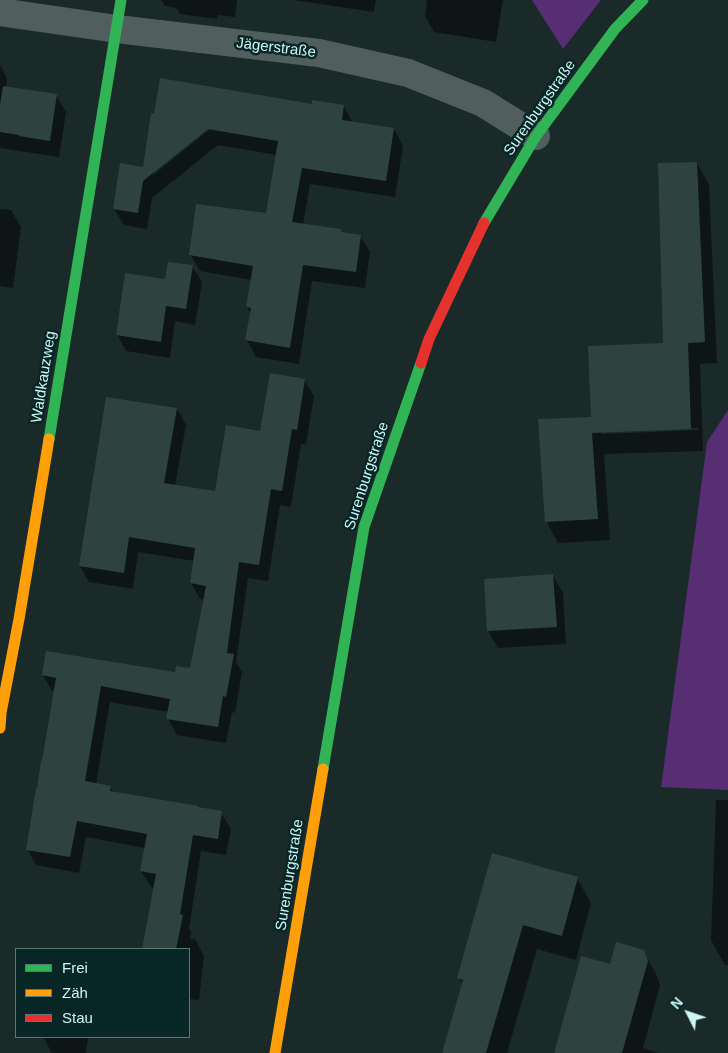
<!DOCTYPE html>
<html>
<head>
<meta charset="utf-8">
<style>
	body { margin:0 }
	#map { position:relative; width:728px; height:1053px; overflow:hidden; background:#192a29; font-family:Helvetica,sans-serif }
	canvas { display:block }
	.legend { position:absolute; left:15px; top:948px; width:175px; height:90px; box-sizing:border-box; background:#082625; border:1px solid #567a78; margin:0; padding:6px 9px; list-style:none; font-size:15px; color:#ccf7f4 }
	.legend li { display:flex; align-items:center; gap:10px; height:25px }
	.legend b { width:25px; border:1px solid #567a78 }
	.north { position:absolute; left:663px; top:988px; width:50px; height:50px; -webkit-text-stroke:4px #082625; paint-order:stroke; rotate:311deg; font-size:14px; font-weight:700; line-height:20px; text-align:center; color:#ccf7f4 }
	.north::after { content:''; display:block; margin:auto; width:18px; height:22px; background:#ccf7f4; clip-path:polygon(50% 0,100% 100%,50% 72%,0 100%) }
</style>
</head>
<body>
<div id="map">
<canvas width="728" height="1053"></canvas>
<ul class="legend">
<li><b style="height:6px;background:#30b455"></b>Frei</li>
<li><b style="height:6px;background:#ff9f0a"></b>Zäh</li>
<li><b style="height:6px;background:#e5322d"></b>Stau</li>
</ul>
<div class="north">N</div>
</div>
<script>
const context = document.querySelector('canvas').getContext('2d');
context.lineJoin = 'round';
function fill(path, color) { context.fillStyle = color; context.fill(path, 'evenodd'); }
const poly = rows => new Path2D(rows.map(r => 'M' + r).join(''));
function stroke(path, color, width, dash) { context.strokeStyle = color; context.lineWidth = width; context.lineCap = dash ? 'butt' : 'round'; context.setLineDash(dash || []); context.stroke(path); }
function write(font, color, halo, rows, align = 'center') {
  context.font = font + ' Helvetica,sans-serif'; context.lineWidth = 5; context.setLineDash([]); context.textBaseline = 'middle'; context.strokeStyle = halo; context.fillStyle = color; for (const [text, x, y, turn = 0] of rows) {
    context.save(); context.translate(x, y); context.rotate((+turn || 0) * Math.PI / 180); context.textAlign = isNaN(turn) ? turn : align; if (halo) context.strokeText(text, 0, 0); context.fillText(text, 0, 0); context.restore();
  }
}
const green = poly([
	[532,0,601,0,563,49],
	[728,410,728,790,661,787,707,442]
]);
const shadow = poly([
	[161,0,237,0,235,17,218,15,217,19,180,14,176,8,165,6],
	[293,0,376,0,374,12],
	[427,0,503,0,496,42,434,32,425,16],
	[0,65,7,78,6,88,56,95,66,112,59,157,0,148],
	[313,105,344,107,353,123,394,129,403,146,395,197,310,184,303,225,340,230,342,233,360,236,370,252,365,288,312,281,299,364,256,357,247,340,251,314,247,307,252,280,200,271,190,254,267,214,277,155,218,145,152,198,147,229,124,225,114,209,144,168,152,115],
	[212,124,214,126,153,175,153,172],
	[697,163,709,185,717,363,700,364,703,451,604,454,610,540,558,543,546,521,592,418,665,344],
	[698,428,698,430,602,434,602,431],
	[0,209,11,210,21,227,13,288,0,286],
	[192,266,202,282,195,325,175,321,170,358,126,351,117,334,166,281],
	[304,380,314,396,306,445,301,444,291,507,280,505,268,581,248,578,236,662,242,672,235,713,232,712,226,743,177,735,168,719,169,712,110,702,96,784,110,787,114,793,221,813,231,829,226,855,201,851,189,928,191,932,190,939,195,939,204,956,199,1000,189,999,189,949,130,949,130,948,143,949,155,888,151,887,141,871,145,848,86,837,79,873,36,865,27,849,55,692,52,691,43,675,176,674,191,669,204,600,200,599,191,583,194,561,138,552,133,589,89,582,80,566,177,409,186,425,175,486,216,493,261,432],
	[553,576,563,593,566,644,498,648,488,631],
	[716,800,728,800,728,965,725,965,711,940],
	[577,878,591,903,576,960,537,949,507,1053,443,1053,463,985,459,977],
	[643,951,656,974,660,985,643,1048,659,1053,555,1053,611,966],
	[42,1037,88,1037,86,1053,52,1053,43,1037]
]);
const building = poly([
	[160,78,312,104,312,100,344,105,342,120,394,128,386,181,302,168,292,222,341,229,341,232,361,235,356,272,303,265,290,348,245,340,251,308,246,307,253,266,189,255,196,204,266,213,278,141,208,129,143,181,138,213,113,209,120,163,143,167,151,113,154,114],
	[3,86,57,94,50,141,19,136,19,135,0,132,0,105],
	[697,162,705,342,688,343,691,429,592,433,598,519,545,522,538,419,591,417,588,346,663,343,658,163],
	[168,262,193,265,186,309,166,306,161,342,116,335,125,273,165,279],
	[270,373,305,379,297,430,292,429,282,491,271,489,259,565,239,562,227,653,234,654,226,697,223,696,218,727,166,719,170,699,101,686,85,781,111,786,110,791,198,806,198,807,222,811,218,839,193,835,180,914,183,915,176,949,142,949,156,874,140,871,147,834,77,821,70,857,26,850,36,788,37,788,41,761,42,761,56,678,42,675,46,651,175,672,176,666,190,668,206,586,190,583,195,548,129,537,124,573,79,566,106,397,177,408,164,483,215,491,226,425,260,431],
	[553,574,557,627,487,631,484,579],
	[492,853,578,877,562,936,523,925,486,1053,442,1053,463,980,457,978],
	[616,942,644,950,648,961,622,1053,554,1053,581,956,610,964]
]);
const street = poly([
	[0,12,117,29,319,53,408,73,483,103,536,136]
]);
const fast = poly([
	[484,223,536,136,615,29,643,0],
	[49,439,121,0],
	[323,769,364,527,421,363]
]);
const slow = poly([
	[0,728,1,713,19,619,49,439],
	[275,1053,323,769]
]);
const jam = poly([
	[421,363,429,339,484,223]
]);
const streetNames = [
	["Jägerstraße",276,48,7],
	["Surenburgstraße",540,108,-55],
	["Waldkauzweg",44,377,-81],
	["Surenburgstraße",367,476,-72],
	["Surenburgstraße",290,875,-81]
];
fill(green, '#572d73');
fill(shadow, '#0007');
fill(building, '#2e4340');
stroke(street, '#505e5d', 28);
stroke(fast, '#30b455', 11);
stroke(slow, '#ff9f0a', 11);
stroke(jam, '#e5322d', 11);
write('15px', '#ccf7f4', '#082625', streetNames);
</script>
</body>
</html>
